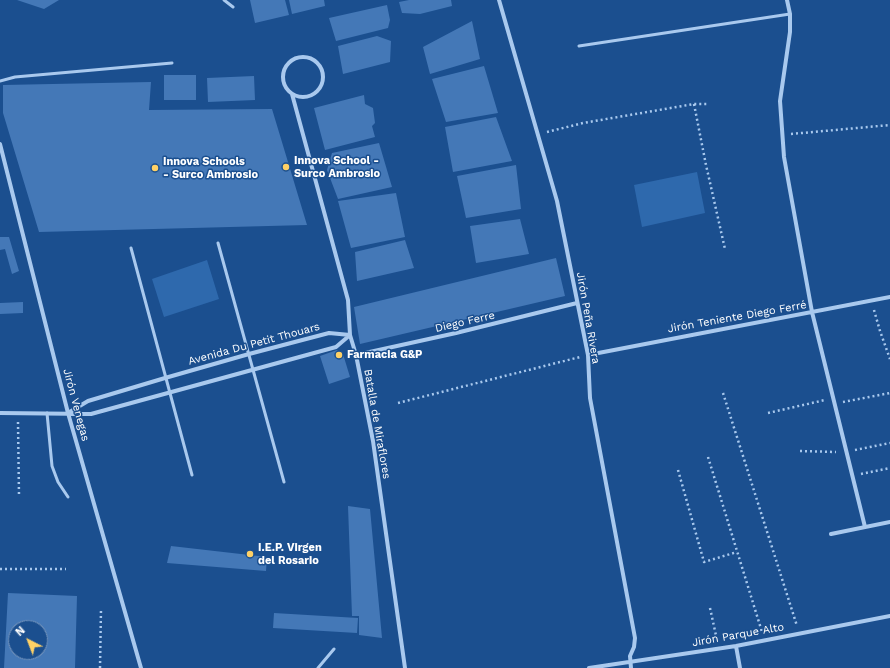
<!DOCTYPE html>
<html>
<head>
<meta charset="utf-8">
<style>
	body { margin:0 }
	#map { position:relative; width:890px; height:668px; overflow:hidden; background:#1b4f8f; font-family:"Work Sans",sans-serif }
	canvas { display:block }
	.north { position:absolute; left:8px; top:620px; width:40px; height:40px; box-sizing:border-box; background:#1b4f8f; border:1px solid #7695bc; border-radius:50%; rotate:318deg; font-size:11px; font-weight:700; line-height:16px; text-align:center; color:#fff }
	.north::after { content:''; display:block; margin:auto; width:14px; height:18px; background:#ffd166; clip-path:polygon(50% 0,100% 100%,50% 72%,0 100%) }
</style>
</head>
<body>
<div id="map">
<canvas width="890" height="668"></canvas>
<div class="north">N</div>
</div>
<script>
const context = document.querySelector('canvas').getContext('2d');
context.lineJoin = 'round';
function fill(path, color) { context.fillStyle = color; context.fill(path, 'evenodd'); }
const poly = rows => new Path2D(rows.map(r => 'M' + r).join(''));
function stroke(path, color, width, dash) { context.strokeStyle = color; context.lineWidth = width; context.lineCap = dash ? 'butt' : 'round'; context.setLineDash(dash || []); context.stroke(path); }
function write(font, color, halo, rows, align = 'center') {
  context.font = font + ' "Work Sans",sans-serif'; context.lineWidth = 3; context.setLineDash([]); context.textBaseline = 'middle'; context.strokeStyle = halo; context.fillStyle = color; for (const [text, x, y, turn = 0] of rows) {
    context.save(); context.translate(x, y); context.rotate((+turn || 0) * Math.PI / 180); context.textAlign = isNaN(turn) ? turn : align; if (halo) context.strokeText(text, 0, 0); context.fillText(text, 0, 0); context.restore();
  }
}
const green = poly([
	[697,172,705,213,642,227,634,185],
	[207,260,219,299,164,317,152,279]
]);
const building = poly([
	[17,0,59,0,44,9],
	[250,0,285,0,289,15,255,23],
	[289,0,324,0,325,6,292,14],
	[409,0,451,0,452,6,420,14,402,13,399,2],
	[387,5,390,20,388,28,336,41,329,18],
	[472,21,480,59,430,74,423,47],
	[377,36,391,41,390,62,343,74,338,46],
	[484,66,498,113,446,122,432,79],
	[164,75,196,75,196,100,164,100],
	[254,76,255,100,208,102,207,78],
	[151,82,149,110,272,109,307,225,39,232,3,113,3,85],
	[364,95,365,104,373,108,375,123,372,126,375,137,325,150,314,108],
	[496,117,512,161,453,172,445,127],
	[379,143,392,187,338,199,327,170,332,153],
	[516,165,521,209,466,218,457,176],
	[396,193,405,237,351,248,338,201],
	[520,219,529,254,476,263,470,226],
	[0,237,9,237,19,271,12,274,5,249,0,250],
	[405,240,414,268,357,281,355,252],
	[556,258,565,296,360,344,354,307],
	[23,302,23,313,0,314,0,303],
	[337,350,343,354,350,377,329,384,320,356],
	[348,506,370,509,382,638,359,635,359,616,352,616],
	[171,546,267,557,266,571,167,563],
	[8,593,77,596,75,668,4,668],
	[16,628,40,628,40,652,16,652],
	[274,613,358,618,357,633,273,628]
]);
const path = poly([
	[694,104,706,165,725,249],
	[547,132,583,123,694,104,708,104],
	[791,134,890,125],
	[874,310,880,331,890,359],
	[723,393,797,626],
	[843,402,890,393],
	[398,403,580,357],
	[768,413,825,400],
	[18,422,19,496],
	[855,450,890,443],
	[800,451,836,452],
	[708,457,762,632],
	[678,470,704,562,737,552],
	[861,474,890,468],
	[0,569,66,569],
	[710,608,717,640],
	[100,668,101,609]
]);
const service = poly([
	[224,0,233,7],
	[579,46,790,14],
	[0,81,15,77,172,63],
	[218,243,284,482],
	[131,248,192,475],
	[47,413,52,466,58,482,68,497],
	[318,668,334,649]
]);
const minor = poly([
	[499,0,557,201,588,355,590,398,635,638,634,647,630,656,631,668],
	[787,0,790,14,790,32,780,101,784,157,812,312,865,527],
	'283 77a20 20 0 1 1 40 0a20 20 0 1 1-40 0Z',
	[292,94,348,300,350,335,356,355,373,441,405,668],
	[0,144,68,413,141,668],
	[356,355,456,333,577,303],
	[588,355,890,297],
	[0,413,91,414,336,347,350,335],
	[68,413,88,401,165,378,249,354,329,333,350,335],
	[831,534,890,522],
	[736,646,740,668],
	[589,668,736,646,890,616]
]);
const markers = [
	[286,167,4,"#ffd166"],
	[155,168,4,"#ffd166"],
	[339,355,4,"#ffd166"],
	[250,554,4,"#ffd166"]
];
const poiNames = [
	["Innova School -",294,161],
	["Surco Ambrosio",294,174],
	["Innova Schools",163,162],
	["- Surco Ambrosio",163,175],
	["Farmacia G&P",347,355],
	["I.E.P. Virgen",258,548],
	["del Rosario",258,561]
];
const streetNames = [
	["Jirón Teniente Diego Ferré",737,317,-10],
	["Jirón Peña Rivera",588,318,80],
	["Diego Ferre",465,322,-13],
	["Avenida Du Petit Thouars",254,344,-15],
	["Jirón Venegas",76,405,75],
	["Batalla de Miraflores",377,424,80],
	["Jirón Parque Alto",738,635,-10]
];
fill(green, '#2e69ad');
fill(building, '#4478b7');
stroke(path, '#a9c9ee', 2.5, [2, 3]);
stroke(service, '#a9c9ee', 3);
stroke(minor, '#a9c9ee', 4);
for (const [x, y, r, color] of markers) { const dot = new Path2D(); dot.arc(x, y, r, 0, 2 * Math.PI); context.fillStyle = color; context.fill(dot); stroke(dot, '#1b4f8f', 1.5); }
write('bold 11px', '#fff', '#1b4f8f', poiNames, 'left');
write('11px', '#fff', '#1b4f8f', streetNames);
</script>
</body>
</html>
